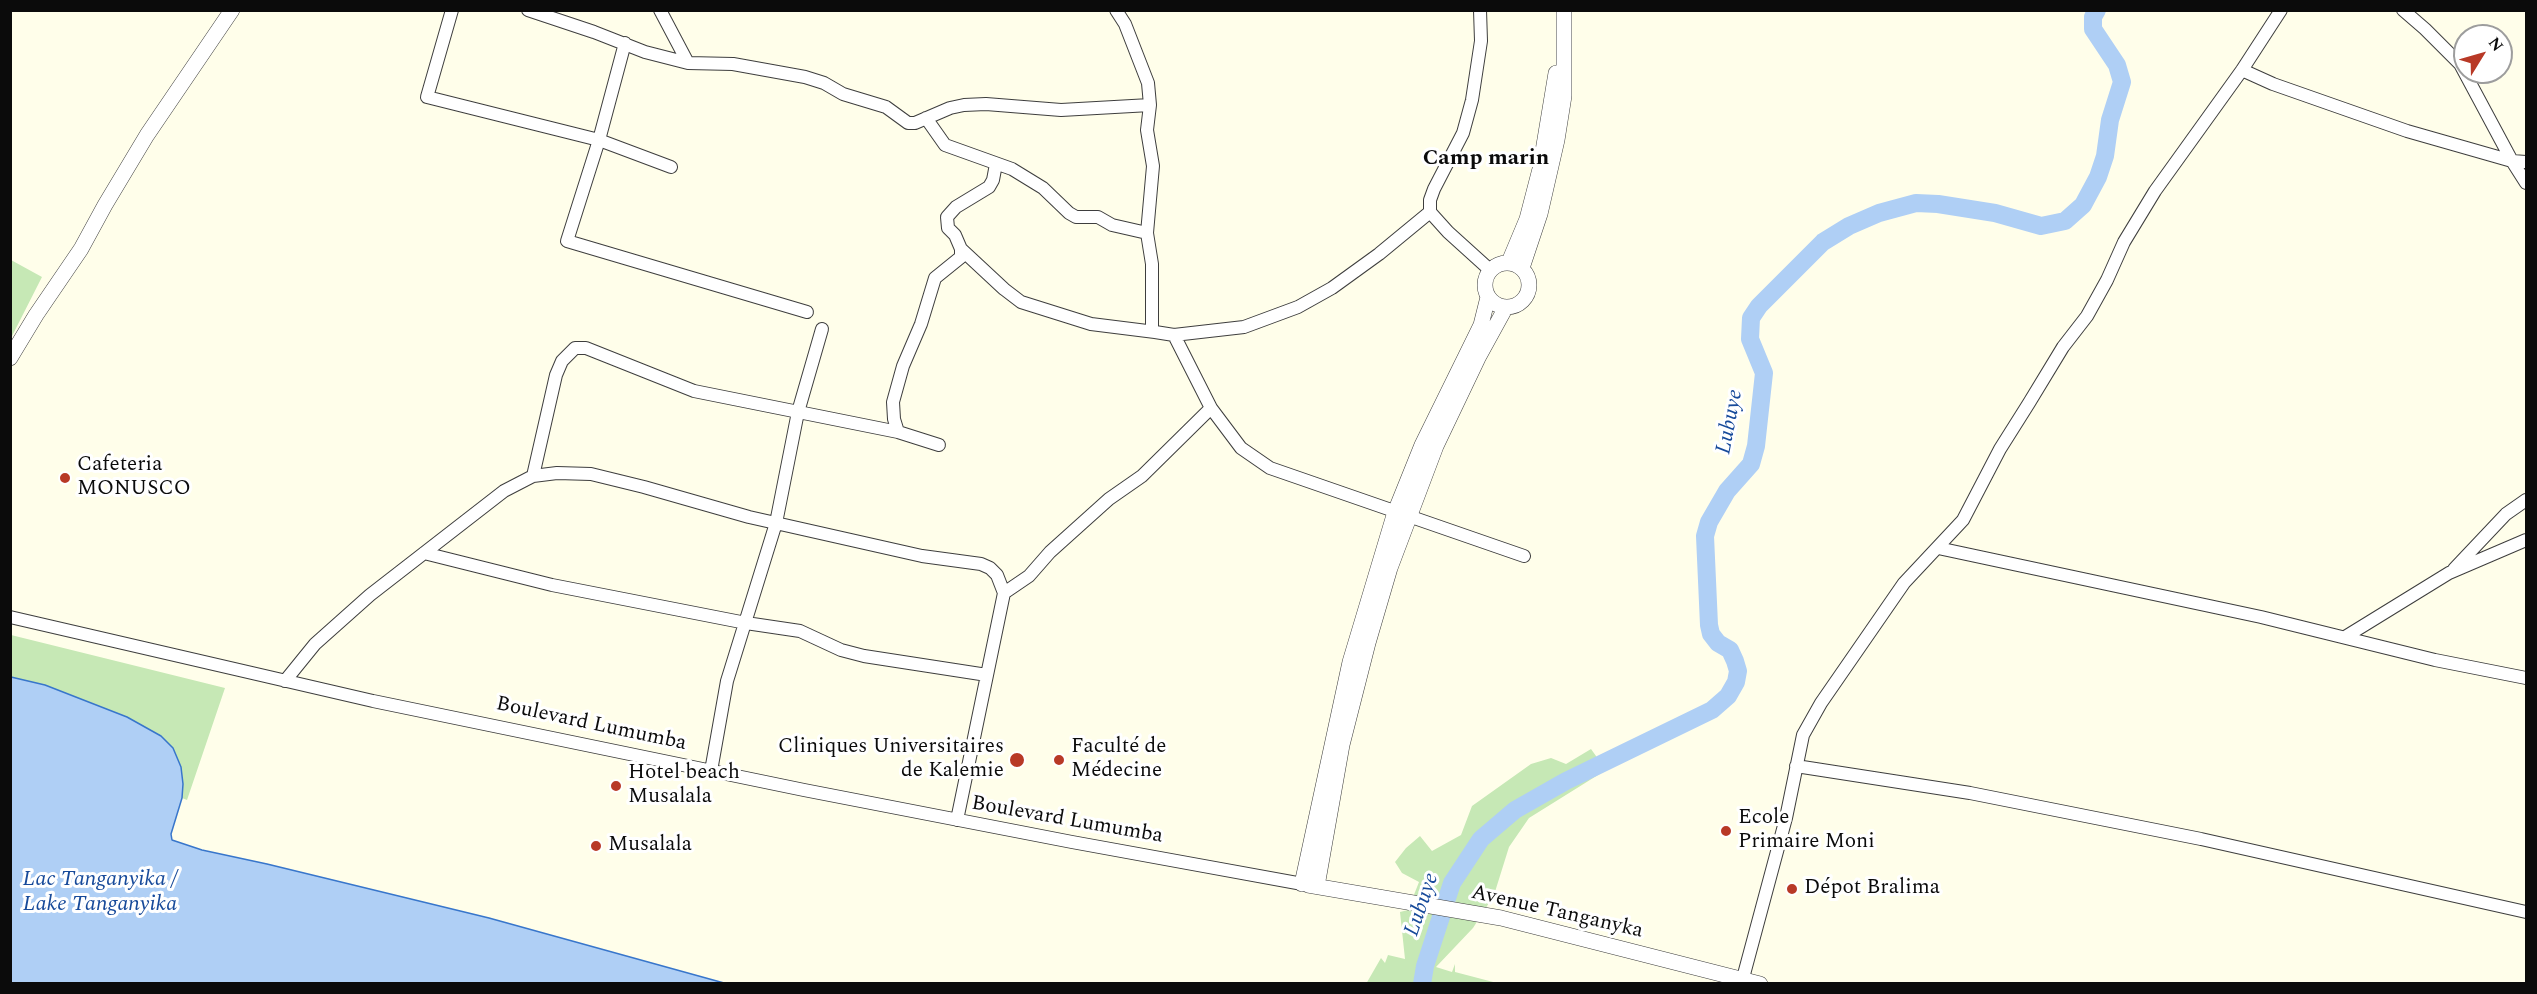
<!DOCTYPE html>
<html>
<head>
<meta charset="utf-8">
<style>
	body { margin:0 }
	#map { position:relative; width:2537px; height:994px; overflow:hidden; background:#fffeea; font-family:Spectral,serif }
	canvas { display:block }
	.frame { position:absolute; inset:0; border:12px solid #0b0b0b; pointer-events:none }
	.north { position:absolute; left:2453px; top:24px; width:60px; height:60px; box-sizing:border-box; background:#fff; border:2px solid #9d9d9d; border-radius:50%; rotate:53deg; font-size:16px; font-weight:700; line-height:24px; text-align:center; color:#0b0b0b }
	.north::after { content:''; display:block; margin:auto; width:21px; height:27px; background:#b83926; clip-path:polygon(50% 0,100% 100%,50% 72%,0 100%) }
</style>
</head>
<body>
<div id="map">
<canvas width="2537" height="994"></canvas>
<div class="frame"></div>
<div class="north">N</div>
</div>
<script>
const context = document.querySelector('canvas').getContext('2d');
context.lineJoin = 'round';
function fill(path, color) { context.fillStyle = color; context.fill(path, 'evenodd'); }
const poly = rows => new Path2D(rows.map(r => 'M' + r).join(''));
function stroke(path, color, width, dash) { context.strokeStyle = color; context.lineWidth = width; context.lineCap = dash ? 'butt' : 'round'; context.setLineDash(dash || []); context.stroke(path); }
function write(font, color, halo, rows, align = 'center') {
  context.font = font + ' Spectral,serif'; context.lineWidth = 6; context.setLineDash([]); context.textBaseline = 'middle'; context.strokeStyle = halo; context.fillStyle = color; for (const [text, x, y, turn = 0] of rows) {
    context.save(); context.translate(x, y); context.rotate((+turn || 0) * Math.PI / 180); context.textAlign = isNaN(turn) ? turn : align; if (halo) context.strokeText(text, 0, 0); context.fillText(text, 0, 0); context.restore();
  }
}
const green = poly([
	[11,260,42,277,11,338],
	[11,635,225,688,187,800,182,798,181,767,127,717,45,685,11,677],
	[1591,749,1606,770,1529,818,1509,847,1494,895,1473,928,1436,967,1452,972,1455,964,1455,972,1497,983,1366,984,1381,958,1385,963,1388,955,1405,959,1400,912,1408,910,1419,882,1402,873,1395,862,1406,848,1420,836,1432,851,1461,835,1472,806,1531,764,1551,758,1566,764]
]);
const water = poly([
	[11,677,45,685,127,717,161,736,173,748,181,767,183,784,182,798,171,834,172,840,202,850,267,864,489,918,724,983,11,983,11,677]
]);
const river = poly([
	[1422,984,1425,966,1452,883,1481,839,1515,810,1566,781,1712,710,1728,696,1736,682,1738,671,1735,661,1730,650,1718,643,1711,634,1709,625,1705,536,1709,522,1727,491,1751,464,1756,446,1764,373,1750,339,1751,318,1759,306,1823,242,1849,226,1879,213,1916,203,1938,204,1995,213,2041,226,2065,221,2083,205,2098,177,2105,156,2110,120,2122,82,2117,65,2093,29,2093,17,2097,10]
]);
const minor = poly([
	[452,10,427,97,599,140,671,167],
	[528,10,594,32,645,52,688,63],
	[660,10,688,63,733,64,805,77,824,83,843,94,886,107,908,123,915,123,950,108,964,105,986,104,1061,110,1150,105],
	[1116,10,1125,24,1148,83,1150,105,1147,130,1153,166,1147,233,1152,264,1152,328,1155,332,1174,335,1244,327,1298,307,1332,288,1379,254,1430,212],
	[1480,10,1481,41,1472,100,1463,133,1434,189,1430,200,1430,212,1448,232,1490,270],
	[2403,10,2425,29,2460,64,2512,161,2526,183],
	[625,43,599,140,567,241,807,312],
	[2242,70,2273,84,2407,131,2512,161,2526,162],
	[926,118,945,145,1012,169,1043,188,1069,213,1076,217,1098,217,1112,225,1147,233],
	[961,249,1004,289,1021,302,1091,324,1155,332],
	[1174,335,1211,408,1241,448,1270,468,1524,556],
	[939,445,898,432,894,419,893,402,903,366,921,324,935,278,961,257,961,249,955,235,948,228,947,217,956,207,989,187,993,180,996,164],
	[533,476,556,375,562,361,575,348,586,348,694,391,898,432],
	[1938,548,2261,617,2435,660,2526,678],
	[424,553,552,585,746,623,800,631,841,650,864,656,987,675],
	[2454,569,2506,514,2526,500],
	[1004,593,1029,576,1050,552,1109,499,1142,476,1211,408],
	[10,617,373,701,804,790,1072,842,1308,885],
	[2345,637,2449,573,2526,540],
	[285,681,315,644,370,595,504,491,533,476,557,473,591,474,644,487,749,517,922,556,981,564,990,568,997,575,1004,593,957,820],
	[1796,766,1970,793,2201,839,2526,912],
	[711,771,727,681,776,523,798,412,822,329],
	[1743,978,1786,818,1803,735,1821,703,1904,583,1963,520,2000,449,2029,403,2063,347,2087,316,2107,280,2124,242,2155,191,2242,70,2281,10]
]);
const tertiary = poly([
	[1509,262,1527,219,1540,169,1556,73],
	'1485 285a22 22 0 1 1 44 0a22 22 0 1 1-44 0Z',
	[1522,268,1540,214,1557,140,1564,96,1564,10],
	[10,358,36,315,81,249,105,205,147,135,232,10],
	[1302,884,1350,662,1395,512,1422,445,1481,325,1488,297],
	[1308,885,1501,918,1760,984],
	[1317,886,1342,745,1368,643,1390,568,1436,446,1478,358,1506,307]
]);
const markers = [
	[65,478,6,"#b83926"],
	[1017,760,8,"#b83926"],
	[1059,760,6,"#b83926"],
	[616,786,6,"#b83926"],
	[1726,831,6,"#b83926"],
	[596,846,6,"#b83926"],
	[1792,889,6,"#b83926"]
];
const poiNames = [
	["Cafeteria",77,466],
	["MONUSCO",77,490],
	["Cliniques Universitaires",1004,748,"right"],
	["de Kalemie",1004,772,"right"],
	["Faculté de",1071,748],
	["Médecine",1071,772],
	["Hotel beach",628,774],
	["Musalala",628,798],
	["Ecole",1738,819],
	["Primaire Moni",1738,843],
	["Musalala",608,846],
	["Dépot Bralima",1804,889]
];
const streetNames = [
	["Boulevard Lumumba",591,725,12],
	["Boulevard Lumumba",1067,821,10],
	["Avenue Tanganyka",1557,913,13]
];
const neighbourhoodNames = [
	["Camp marin",1486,160]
];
const waterNames = [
	["Lubuye",1731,422,-79],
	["Lac Tanganyika /",100,881],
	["Lake Tanganyika",100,906],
	["Lubuye",1423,905,-71]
];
fill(green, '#c6e8b5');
fill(water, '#afcff5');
stroke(water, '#3876cb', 1.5);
stroke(river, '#afcff5', 18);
stroke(minor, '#3e3e3e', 14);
stroke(tertiary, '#3e3e3e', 16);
stroke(minor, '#fff', 12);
stroke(tertiary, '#fff', 15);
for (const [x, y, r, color] of markers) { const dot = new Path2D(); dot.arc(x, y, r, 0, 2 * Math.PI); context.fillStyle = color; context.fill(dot); stroke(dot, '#fff', 2); }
write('21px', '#0b0b0b', '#fff', poiNames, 'left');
write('21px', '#0b0b0b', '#fff', streetNames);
write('bold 22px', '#0b0b0b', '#fff', neighbourhoodNames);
write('italic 22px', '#174a9a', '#fff', waterNames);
</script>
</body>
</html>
